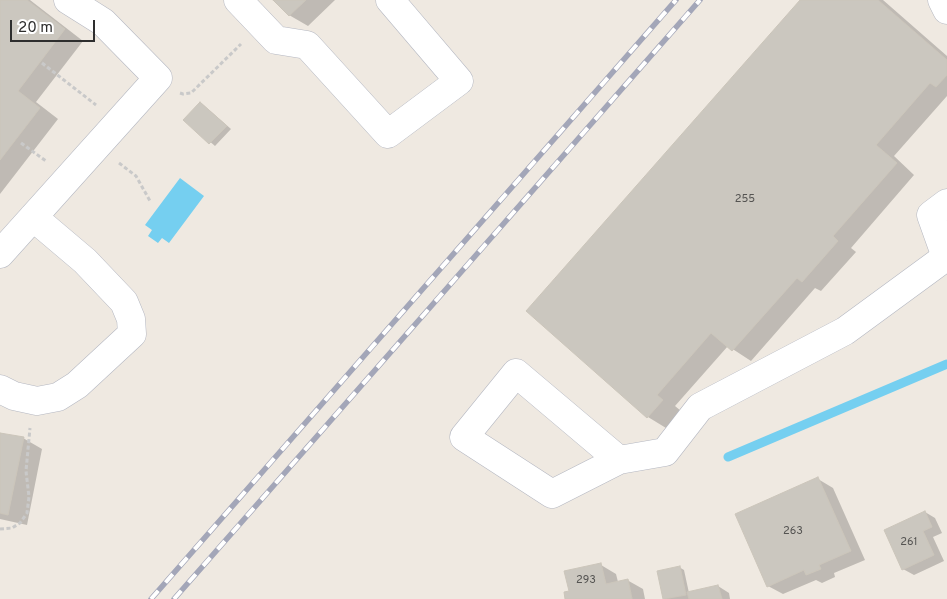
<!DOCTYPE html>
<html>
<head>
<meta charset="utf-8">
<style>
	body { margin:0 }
	#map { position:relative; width:947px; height:599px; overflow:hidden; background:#efe9e1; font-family:Overpass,sans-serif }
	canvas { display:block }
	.scale { position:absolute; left:10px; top:20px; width:85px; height:22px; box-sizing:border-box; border:2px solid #2e2e2e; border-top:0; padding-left:6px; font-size:15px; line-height:18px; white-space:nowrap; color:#2e2e2e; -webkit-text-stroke:4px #fff; paint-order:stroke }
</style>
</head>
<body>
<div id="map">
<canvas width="947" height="599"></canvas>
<div class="scale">20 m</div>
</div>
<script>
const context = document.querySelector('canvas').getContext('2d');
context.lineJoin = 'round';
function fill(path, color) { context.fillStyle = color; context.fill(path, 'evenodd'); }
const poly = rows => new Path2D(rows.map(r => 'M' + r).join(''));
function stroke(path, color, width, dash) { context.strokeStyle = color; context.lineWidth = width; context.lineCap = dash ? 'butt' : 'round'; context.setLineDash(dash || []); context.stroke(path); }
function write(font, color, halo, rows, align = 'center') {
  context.font = font + ' Overpass,sans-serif'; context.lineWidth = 4; context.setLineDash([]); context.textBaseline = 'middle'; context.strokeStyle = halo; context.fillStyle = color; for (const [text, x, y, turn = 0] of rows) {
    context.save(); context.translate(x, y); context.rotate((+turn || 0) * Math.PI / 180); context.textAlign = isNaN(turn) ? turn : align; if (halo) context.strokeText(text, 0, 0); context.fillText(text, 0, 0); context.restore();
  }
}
const water = poly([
	[180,178,204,196,169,243,162,238,158,243,148,236,152,230,145,225]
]);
const shadow = poly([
	[0,0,30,0,83,41,36,102,58,119,0,194],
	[275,0,335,0,308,26,289,15],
	[801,0,883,0,947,56,947,96,894,156,914,175,851,248,856,252,821,291,815,288,751,361,728,346,675,406,681,411,666,428,648,417],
	[201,103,231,129,215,146,185,120],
	[0,434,23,438,42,449,27,525,0,519],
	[818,479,833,488,865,560,834,573,835,577,822,583,816,580,783,594,768,586],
	[925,512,935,518,942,533,933,537,944,561,914,575,903,569],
	[601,565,616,574,618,582,627,580,643,589,645,599,567,599,570,592],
	[679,567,684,570,689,593,718,586,729,593,730,599,664,599,658,572]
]);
const stream = poly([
	[728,457,947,364]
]);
const building = poly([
	[0,0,27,0,65,29,18,91,40,108,0,160,0,0],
	[273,0,306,0,289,16,273,0],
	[800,0,878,0,947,60,947,75,936,87,930,83,876,145,897,163,833,236,838,241,802,282,797,278,732,351,711,333,657,395,663,400,647,418,526,311,800,0],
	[200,102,227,126,209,144,183,120,200,102],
	[0,433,24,437,8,515,0,513,0,433],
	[818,477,851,551,819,565,821,569,806,575,804,570,767,587,735,514,818,477],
	[925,511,932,527,923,531,934,555,902,570,884,530,925,511],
	[601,563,606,584,628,579,632,599,565,599,564,592,569,591,564,571,601,563],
	[680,566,686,595,663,599,657,571,680,566],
	[718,585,722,599,689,599,687,592,718,585]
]);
const path = poly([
	[42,63,96,105],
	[180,93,183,94,191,93,241,44],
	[21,143,46,161],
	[119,163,136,176,150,201],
	[0,529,12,528,20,523,27,513,29,497,26,471,30,428]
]);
const minor = poly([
	[238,0,276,40,307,45,388,134,459,81,390,0],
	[942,0,947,10],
	[0,254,158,78,103,22,68,0],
	[946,257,931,215,947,203],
	[0,389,14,396,37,401,58,397,77,385,132,334,131,319,124,302,85,261,33,217],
	[619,460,516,373,464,437,552,494,619,460,665,452,700,407,845,331,946,257,947,258]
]);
const rail = poly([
	[151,599,676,0],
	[174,599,700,0]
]);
const numberNames = [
	["255",745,200],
	["263",793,532],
	["261",909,543],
	["293",586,581]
];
fill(water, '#75cff0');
fill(shadow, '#0003');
stroke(stream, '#75cff0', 9);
fill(building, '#cbc7bf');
stroke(building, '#cbc5ba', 1);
stroke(minor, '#b4b7c1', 29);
stroke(path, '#c9c9c9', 3, [4, 2.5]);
stroke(minor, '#fff', 28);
stroke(rail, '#a3a6b8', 5.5);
stroke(rail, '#fff', 4, [11]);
write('11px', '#555452', null, numberNames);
</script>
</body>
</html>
